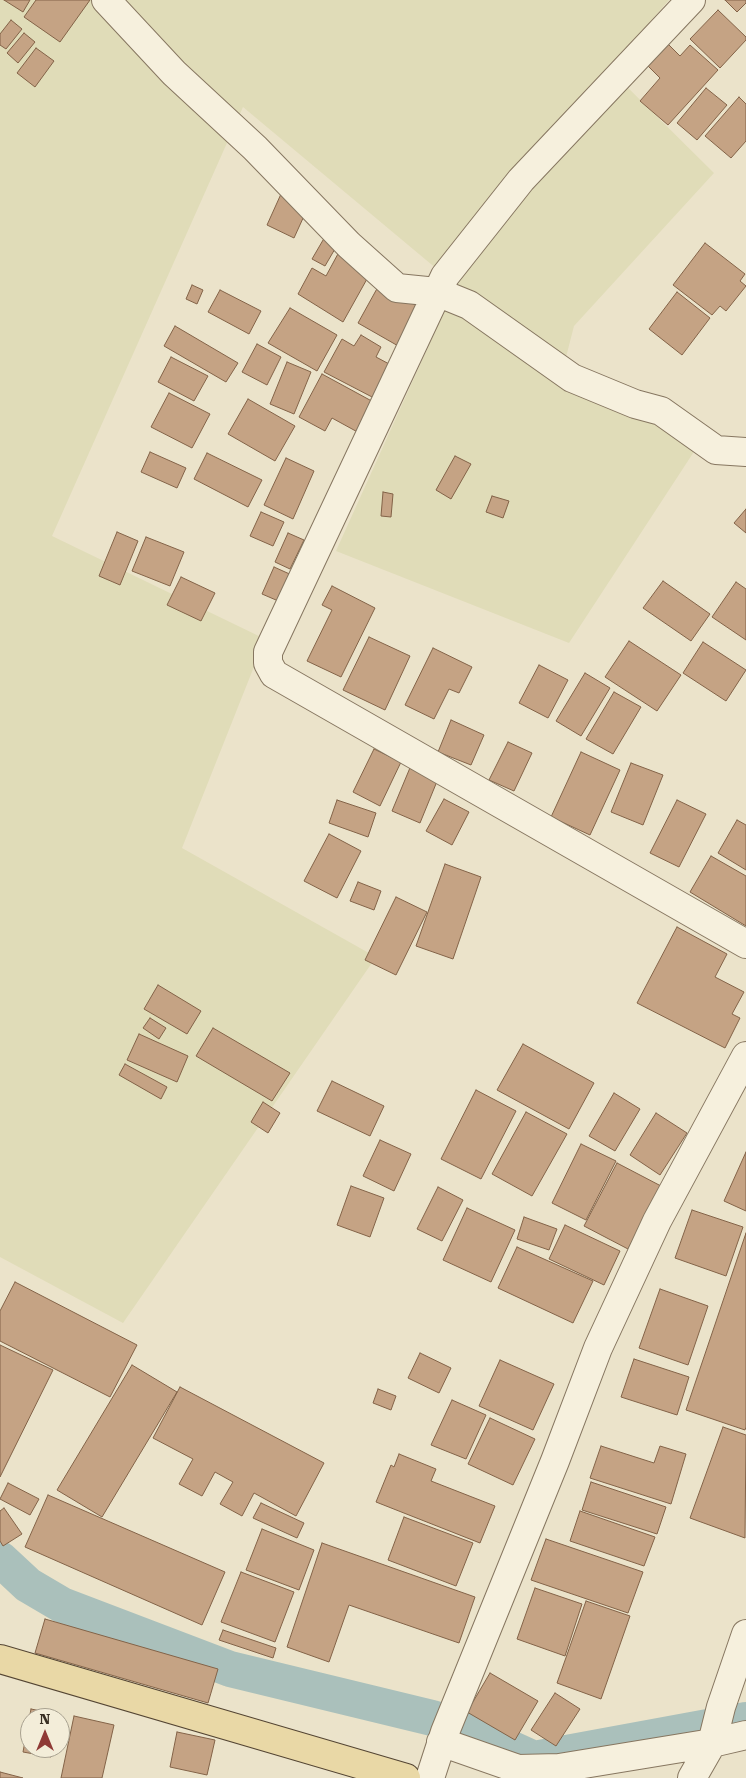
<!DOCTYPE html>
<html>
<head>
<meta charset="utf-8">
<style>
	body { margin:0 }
	#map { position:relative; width:746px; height:1778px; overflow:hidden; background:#ebe3ca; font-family:"Roboto Serif",serif }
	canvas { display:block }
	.north { position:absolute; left:20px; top:1708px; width:50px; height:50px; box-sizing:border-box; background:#f3edd9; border:1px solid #a8a190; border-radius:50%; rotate:0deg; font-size:14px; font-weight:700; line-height:20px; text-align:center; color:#382e22 }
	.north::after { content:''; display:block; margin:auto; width:18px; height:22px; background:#8f3a36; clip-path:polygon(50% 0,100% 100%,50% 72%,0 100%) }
</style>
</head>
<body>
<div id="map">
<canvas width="746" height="1778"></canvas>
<div class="north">N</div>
</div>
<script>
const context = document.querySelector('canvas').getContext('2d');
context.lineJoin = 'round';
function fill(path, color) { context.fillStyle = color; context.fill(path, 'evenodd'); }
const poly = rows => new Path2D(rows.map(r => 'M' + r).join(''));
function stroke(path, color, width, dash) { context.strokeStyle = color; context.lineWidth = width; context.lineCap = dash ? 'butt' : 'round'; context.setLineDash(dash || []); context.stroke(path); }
const farmland = poly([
	[0,0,669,0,609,69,714,173,574,326,565,361,699,444,569,643,336,551,456,285,243,107,52,536,265,639,182,848,376,957,123,1323,0,1257]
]);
const canal = poly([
	[0,1559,28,1585,62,1605,230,1669,432,1718,468,1729,534,1759,746,1720]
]);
const building = poly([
	[4,0,30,0,23,12,4,0],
	[36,0,90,0,60,42,24,17,36,0],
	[725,0,746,0,746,3,737,12,725,0],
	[718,10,746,37,746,40,720,68,690,39,718,10],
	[11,20,22,29,6,49,0,45,0,34,11,20],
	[24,33,35,42,18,63,7,53,24,33],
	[668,44,680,56,690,45,718,70,668,125,640,101,660,78,647,65,668,44],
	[36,48,54,61,35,87,17,73,36,48],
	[706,88,727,105,697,140,677,123,706,88],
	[739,97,746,104,746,141,731,158,705,136,739,97],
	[281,194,309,205,294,238,267,225,281,194],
	[326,235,339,242,325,266,312,259,326,235],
	[705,243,745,274,740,281,746,286,726,311,720,306,712,315,673,285,705,243],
	[339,252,372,270,343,322,298,294,312,268,326,276,339,252],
	[192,285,203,290,197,304,186,299,192,285],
	[379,285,421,308,400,347,358,323,379,285],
	[220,290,261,311,249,334,208,312,220,290],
	[677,292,710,318,682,355,649,329,677,292],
	[290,308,337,335,317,371,268,343,290,308],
	[175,326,238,363,226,382,164,346,175,326],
	[361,335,381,347,376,357,391,365,374,398,324,372,342,339,354,346,361,335],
	[257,344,281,357,267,385,242,372,257,344],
	[171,357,208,376,194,401,158,382,171,357],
	[287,362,311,372,294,414,270,404,287,362],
	[322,374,379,405,363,435,332,418,325,431,299,417,322,374],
	[169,393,210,414,192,448,151,427,169,393],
	[248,399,295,426,275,461,228,434,248,399],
	[150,452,186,468,177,488,141,472,150,452],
	[207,453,262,480,248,507,194,479,207,453],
	[455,456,471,464,451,499,436,490,455,456],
	[286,458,314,471,293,519,264,505,286,458],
	[383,492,393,494,391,517,381,516,383,492],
	[492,496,509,501,503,518,486,512,492,496],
	[746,509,746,533,734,523,746,509],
	[261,512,284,522,273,546,250,536,261,512],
	[117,532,138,541,120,585,99,576,117,532],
	[288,533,304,540,290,569,275,562,288,533],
	[146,537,184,552,170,586,132,571,146,537],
	[274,567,294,576,283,603,262,594,274,567],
	[181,577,215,593,201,621,167,605,181,577],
	[663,581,710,614,691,641,643,608,663,581],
	[736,582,746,589,746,640,712,617,736,582],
	[332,586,375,608,341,677,307,661,332,610,322,605,332,586],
	[369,637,410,656,385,710,343,690,369,637],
	[629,641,681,675,657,711,605,677,629,641],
	[703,642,746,670,726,701,683,673,703,642],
	[433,648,472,667,459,693,449,689,434,719,405,705,433,648],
	[539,665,568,680,548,718,519,703,539,665],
	[585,673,610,688,581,736,556,721,585,673],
	[614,692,641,707,613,754,586,739,614,692],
	[451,720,484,735,471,765,438,752,451,720],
	[508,742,532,753,514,791,489,780,508,742],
	[374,749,401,762,380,806,353,792,374,749],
	[581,752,620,770,590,835,551,817,581,752],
	[412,763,440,774,420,823,392,811,412,763],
	[631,763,663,775,643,825,611,812,631,763],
	[444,799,469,812,452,845,426,831,444,799],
	[337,800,376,813,368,837,329,823,337,800],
	[677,800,706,814,679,867,650,853,677,800],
	[737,820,746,825,746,870,718,853,737,820],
	[329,834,361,851,337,898,304,881,329,834],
	[711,856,746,876,746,926,690,892,711,856],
	[445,864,481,877,453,959,416,946,445,864],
	[358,882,381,891,374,910,350,901,358,882],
	[396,897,427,912,396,975,365,960,396,897],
	[677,927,727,954,715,977,744,992,732,1014,740,1018,725,1048,637,1003,677,927],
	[158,985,201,1011,187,1034,144,1009,158,985],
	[150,1018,166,1028,159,1039,143,1028,150,1018],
	[213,1028,290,1073,272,1101,196,1056,213,1028],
	[139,1034,188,1056,177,1082,127,1060,139,1034],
	[523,1044,594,1083,569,1129,497,1090,523,1044],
	[125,1064,167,1087,161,1099,119,1075,125,1064],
	[332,1081,384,1106,370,1136,317,1111,332,1081],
	[476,1090,516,1111,481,1179,441,1159,476,1090],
	[614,1093,640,1109,615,1151,589,1136,614,1093],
	[263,1102,280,1113,268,1133,251,1122,263,1102],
	[526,1112,567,1134,532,1196,492,1174,526,1112],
	[656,1113,687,1133,660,1175,630,1155,656,1113],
	[380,1140,411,1154,394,1191,363,1176,380,1140],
	[581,1144,616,1161,586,1220,552,1203,581,1144],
	[746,1152,746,1211,724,1201,746,1152],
	[617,1163,661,1186,628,1249,584,1226,617,1163],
	[351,1186,384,1198,370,1237,337,1225,351,1186],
	[438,1187,463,1200,442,1241,417,1229,438,1187],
	[467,1208,515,1230,491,1282,443,1260,467,1208],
	[692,1210,743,1227,726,1276,675,1258,692,1210],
	[524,1217,557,1229,549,1250,517,1239,524,1217],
	[565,1225,620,1251,604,1285,549,1259,565,1225],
	[746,1233,746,1427,745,1430,686,1410,746,1233],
	[517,1247,593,1281,573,1323,498,1288,517,1247],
	[15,1282,137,1345,110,1397,0,1341,0,1311,15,1282],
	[660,1289,708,1306,688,1365,639,1348,660,1289],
	[0,1345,53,1370,0,1477,0,1345],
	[420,1353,451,1368,439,1393,408,1378,420,1353],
	[634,1359,689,1377,677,1415,621,1397,634,1359],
	[500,1360,554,1384,533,1430,479,1406,500,1360],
	[132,1365,177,1392,102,1517,57,1490,132,1365],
	[180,1387,324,1463,296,1516,254,1493,242,1516,220,1504,233,1482,215,1472,202,1496,179,1484,193,1459,153,1438,180,1387],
	[378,1389,396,1396,391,1410,373,1403,378,1389],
	[452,1400,486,1415,466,1459,431,1445,452,1400],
	[490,1418,535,1439,513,1485,468,1464,490,1418],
	[723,1427,746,1435,745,1538,690,1518,723,1427],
	[601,1446,654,1463,660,1446,686,1454,671,1504,590,1478,601,1446],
	[399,1454,436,1469,431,1481,495,1506,480,1543,376,1502,391,1465,394,1467,399,1454],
	[591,1482,666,1507,657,1534,582,1510,591,1482],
	[8,1483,39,1499,30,1515,0,1499,8,1483],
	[48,1495,225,1572,202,1625,25,1547,48,1495],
	[261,1503,304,1523,297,1538,253,1518,261,1503],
	[4,1508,22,1534,3,1546,0,1541,0,1511,4,1508],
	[580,1511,655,1537,644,1566,570,1541,580,1511],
	[404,1517,473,1543,456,1586,388,1560,404,1517],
	[262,1529,314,1550,299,1590,246,1570,262,1529],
	[546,1539,643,1572,628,1613,531,1580,546,1539],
	[322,1543,475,1597,459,1643,349,1605,329,1662,287,1647,322,1543],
	[241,1572,294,1592,275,1642,221,1622,241,1572],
	[535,1588,582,1604,565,1656,517,1639,535,1588],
	[586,1601,630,1616,601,1699,557,1683,586,1601],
	[45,1619,218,1669,208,1703,35,1653,45,1619],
	[223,1630,276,1648,273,1658,219,1640,223,1630],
	[490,1673,538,1701,515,1740,467,1712,490,1673],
	[555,1693,580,1709,556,1746,531,1730,555,1693],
	[31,1709,60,1715,59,1718,30,1718,30,1748,53,1748,51,1757,23,1752,31,1709],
	[74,1716,114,1725,102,1778,61,1778,74,1716],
	[177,1732,215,1740,207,1775,170,1767,177,1732],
	[0,1772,23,1778,0,1778,0,1772]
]);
const minor = poly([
	[106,0,174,73,255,148,349,245,397,288,437,292,469,305,572,378,635,404,661,411,716,450,746,452],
	[691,0,521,180,445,276,268,652,268,663,274,674,746,944],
	[441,1742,518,1769,559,1768,712,1743,746,1735],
	[430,1778,445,1732,555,1461,598,1348,657,1221,746,1056],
	[692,1778,712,1743,721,1707,746,1634]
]);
const primary = poly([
	[0,1659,406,1778]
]);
fill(farmland, '#e0dcb8');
stroke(canal, '#aac0bb', 36);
fill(building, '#c5a384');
stroke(building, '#836348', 1);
stroke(minor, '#867660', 30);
stroke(primary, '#544533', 30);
stroke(minor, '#f6f0dd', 28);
stroke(primary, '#e9d8a6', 28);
</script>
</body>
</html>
